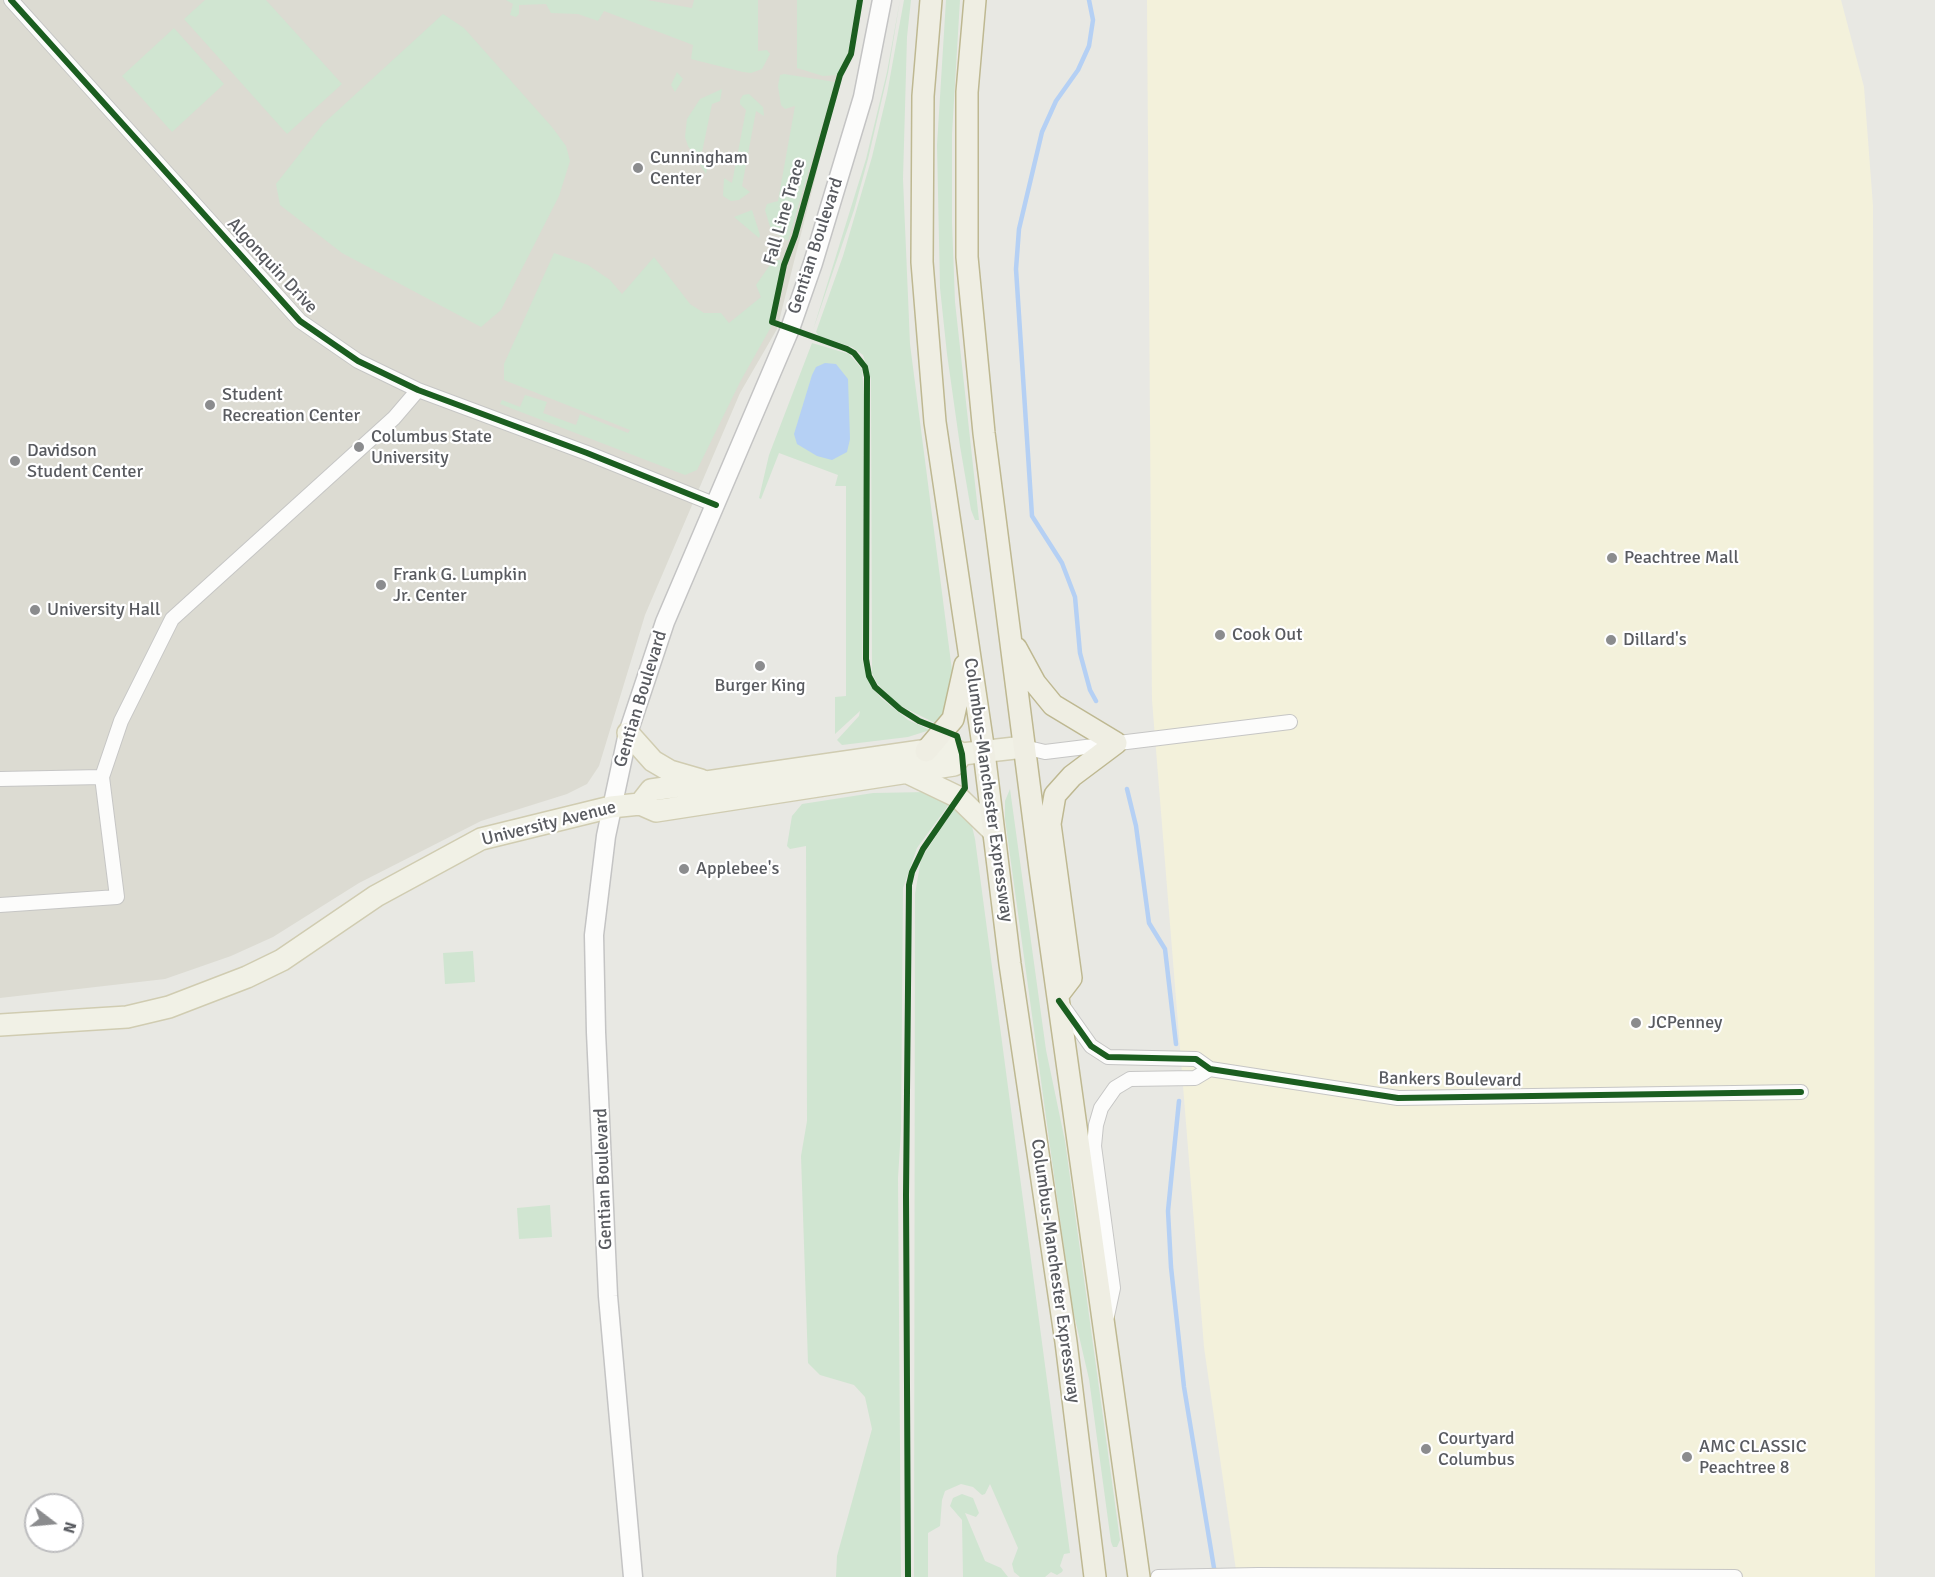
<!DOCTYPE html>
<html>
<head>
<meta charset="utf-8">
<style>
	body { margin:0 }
	#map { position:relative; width:1935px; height:1577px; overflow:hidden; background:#e8e8e3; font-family:Signika,sans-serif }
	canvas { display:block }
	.north { position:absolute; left:24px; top:1493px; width:60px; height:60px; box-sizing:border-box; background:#fff; border:2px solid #bdbdbf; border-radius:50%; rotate:106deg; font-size:16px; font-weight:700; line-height:24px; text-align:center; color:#595b60 }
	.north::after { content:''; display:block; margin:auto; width:21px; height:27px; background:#8b8c8e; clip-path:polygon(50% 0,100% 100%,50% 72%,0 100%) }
</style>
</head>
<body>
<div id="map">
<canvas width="1935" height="1577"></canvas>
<div class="north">N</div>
</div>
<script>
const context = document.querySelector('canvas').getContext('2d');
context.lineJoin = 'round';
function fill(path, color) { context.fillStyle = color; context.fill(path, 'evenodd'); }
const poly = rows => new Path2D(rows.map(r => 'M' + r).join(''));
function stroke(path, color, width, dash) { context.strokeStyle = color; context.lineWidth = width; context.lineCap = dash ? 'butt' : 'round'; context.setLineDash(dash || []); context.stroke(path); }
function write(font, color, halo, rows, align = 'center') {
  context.font = font + ' Signika,sans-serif'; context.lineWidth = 4.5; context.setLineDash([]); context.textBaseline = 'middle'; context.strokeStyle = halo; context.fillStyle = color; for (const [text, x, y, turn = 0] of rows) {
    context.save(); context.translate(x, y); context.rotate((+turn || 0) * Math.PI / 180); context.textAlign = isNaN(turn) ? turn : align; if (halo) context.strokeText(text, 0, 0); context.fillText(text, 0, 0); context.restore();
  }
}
const commercial = poly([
	[1147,0,1841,0,1864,87,1873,206,1875,1577,1237,1577,1204,1347,1152,700]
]);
const education = poly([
	[0,0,853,0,846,56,777,329,740,393,645,615,599,766,587,784,567,794,481,821,359,883,273,937,231,956,165,979,0,998]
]);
const green = poly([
	[205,0,266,0,342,84,287,134,184,19],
	[506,0,647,0,692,8,694,0,758,0,758,51,767,50,770,54,762,69,751,73,743,72,691,59,693,45,604,11,598,21,578,14,551,13,546,4,519,5,519,14,516,17,510,15,513,4],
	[797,0,857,0,847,57,837,75,823,76,797,68],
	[900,0,888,73,868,159,854,210,813,330,866,159,887,72],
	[904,0,911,0,907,37,903,179,910,344,954,686,941,726,897,704,877,683,872,673,871,379,863,355,852,347,819,336,816,332,843,256,872,157,887,94],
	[946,0,960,0,952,134,952,222,955,302,979,520,975,520,971,510,960,446,947,354,940,288,937,145],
	[443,14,464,28,552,127,566,146,570,161,559,196,501,310,481,327,342,253,280,205,276,184,323,124],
	[174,28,224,84,172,132,122,76],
	[677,72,683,79,675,92,671,85],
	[784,74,835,82,788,241,771,230,765,210,767,204,778,201,795,106,785,109,781,105,778,86,780,75],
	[722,89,720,101,712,104,701,157,710,155,706,174,688,146,685,137,687,119,700,99],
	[749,94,763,107,764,116,756,111,742,186,750,192,739,200,731,201,723,196,724,178,732,183,746,110,740,104,740,100,743,95],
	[752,210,760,235,759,238,734,217],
	[554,253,588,265,610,280,622,294,654,257,690,304,704,313,721,313,729,323,761,297,756,285,772,262,782,259,769,324,772,325,740,382,697,470,685,475,500,404,502,400,520,407,525,395,547,402,543,413,576,425,580,414,628,433,630,430,504,380,504,364],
	[812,343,849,354,862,369,865,407,862,660,870,685,881,698,908,720,930,730,908,737,842,745,837,740,859,716,860,711,835,734,835,697,846,696,846,486,835,486,838,475,779,453,761,499,759,498,769,455],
	[1010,789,1046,1050,1065,1141,1120,1540,1117,1547,1113,1547,1111,1542,1089,1379,1072,1306,1005,819,1005,801],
	[927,792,950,803,917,848,903,888,901,1130,898,1178,901,1577,836,1577,837,1556,872,1429,865,1397,854,1385,820,1375,808,1363,801,1156,807,1121,806,846,790,849,787,846,792,816,802,804,873,793],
	[955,807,971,822,975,839,1070,1553,1064,1554,1060,1566,1063,1570,1062,1572,1057,1575,1051,1572,1045,1577,1020,1577,1014,1572,1012,1564,1018,1548,990,1484,985,1494,982,1495,973,1487,961,1484,945,1491,942,1500,940,1526,928,1533,928,1577,914,1577,915,894,921,859],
	[473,951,475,982,445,984,443,953],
	[550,1205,552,1237,519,1239,517,1208],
	[962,1494,973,1498,979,1513,976,1517,965,1513,985,1561,1001,1568,1008,1577,963,1577,962,1520,950,1506,953,1498]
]);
const water = poly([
	[825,363,836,364,848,379,850,439,847,452,832,460,817,456,797,444,794,434,812,375,816,367]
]);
const stream = poly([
	[1089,0,1093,20,1089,46,1078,70,1056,101,1042,132,1019,229,1016,269,1032,516,1062,563,1075,597,1080,653,1090,690,1096,701],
	[1127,789,1136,826,1149,923,1165,949,1176,1044],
	[1179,1101,1168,1211,1171,1267,1184,1387,1215,1574]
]);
const minor = poly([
	[11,0,300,321,358,361,418,390,587,453,716,505],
	[1024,747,1045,752,1290,722],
	[0,779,102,777],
	[0,905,117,897,102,777,121,721,172,619,394,418,418,390],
	[1062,1005,1091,1046,1108,1057,1196,1059,1210,1069,1398,1098,1801,1092],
	[1107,1316,1113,1288,1094,1146,1096,1125,1101,1108,1115,1088,1130,1079,1195,1078,1210,1069],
	[1158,1577,1258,1575,1735,1577]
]);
const secondary = poly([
	[633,1577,608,1296,596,1032,594,935,606,836,628,733,665,622,790,329,813,263,863,97,882,0]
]);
const primary = poly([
	[628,733,653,761,670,771,701,780],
	[906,772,958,797,993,831],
	[640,804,656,811,954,765,962,754],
	[0,1025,127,1017,169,1007,247,977,282,960,376,896,481,839,611,807,640,804,651,790,949,747,962,754,1024,747]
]);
const trunk = poly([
	[931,0,923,96,922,262,935,422,984,752,1010,964,1066,1342,1095,1577],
	[975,0,967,92,967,257,984,433,1040,869,1139,1577],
	[1016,648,1035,683,1053,705,1116,743,1072,776,1055,795,1050,824,1071,978,1058,995],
	[926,751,953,719,965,665]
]);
const cycleway = poly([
	[11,0,300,321,358,361,418,390,587,453,716,505],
	[860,0,851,54,840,75,795,236,784,265,772,322,847,349,854,353,865,367,867,377,866,659,869,676,875,687,900,709,919,721,957,736,962,754,965,788,923,849,912,872,909,885,906,1195,908,1577],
	[1059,1001,1091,1046,1108,1057,1196,1059,1210,1069,1398,1098,1801,1092]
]);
const markers = [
	[638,168,6,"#8b8c8e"],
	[210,405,6,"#8b8c8e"],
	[359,447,6,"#8b8c8e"],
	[15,461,6,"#8b8c8e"],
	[1612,558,6,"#8b8c8e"],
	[381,585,6,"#8b8c8e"],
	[35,610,6,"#8b8c8e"],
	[1220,635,6,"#8b8c8e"],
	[1611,640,6,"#8b8c8e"],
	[760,666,6,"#8b8c8e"],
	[684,869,6,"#8b8c8e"],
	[1636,1023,6,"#8b8c8e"],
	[1426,1449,6,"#8b8c8e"],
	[1687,1457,6,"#8b8c8e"]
];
const poiNames = [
	["Cunningham",650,158],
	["Center",650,179],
	["Student",222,395],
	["Recreation Center",222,416],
	["Columbus State",371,437],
	["University",371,458],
	["Davidson",27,451],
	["Student Center",27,472],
	["Peachtree Mall",1624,558],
	["Frank G. Lumpkin",393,575],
	["Jr. Center",393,596],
	["University Hall",47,610],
	["Cook Out",1232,635],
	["Dillard's",1623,640],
	["Burger King",760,686,"center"],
	["Applebee's",696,869],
	["JCPenney",1648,1023],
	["Courtyard",1438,1439],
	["Columbus",1438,1460],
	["AMC CLASSIC",1699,1447],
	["Peachtree 8",1699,1468]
];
const streetNames = [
	["Fall Line Trace",785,212,-74],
	["Gentian Boulevard",816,246,-72],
	["Algonquin Drive",272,266,47],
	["Gentian Boulevard",641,699,-73],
	["Columbus-Manchester Expressway",988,790,82],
	["University Avenue",549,824,-14],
	["Bankers Boulevard",1450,1080,1],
	["Gentian Boulevard",604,1179,-92],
	["Columbus-Manchester Expressway",1055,1271,82]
];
fill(commercial, '#f3f1db');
fill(education, '#dcdbd2');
fill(green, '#d0e5d1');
fill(water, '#b5d0f4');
stroke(stream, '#b5d0f4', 4.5);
stroke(minor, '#c6c6c5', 16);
stroke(secondary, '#c4c4c4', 21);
stroke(primary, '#d0ccb1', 24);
stroke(trunk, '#beb891', 24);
stroke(minor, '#fcfcfb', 14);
stroke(secondary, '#fcfcfb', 18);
stroke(primary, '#f1f1e6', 21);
stroke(trunk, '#efeee3', 21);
stroke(cycleway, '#1b5e20', 6);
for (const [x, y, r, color] of markers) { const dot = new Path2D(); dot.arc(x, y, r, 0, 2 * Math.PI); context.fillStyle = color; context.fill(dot); stroke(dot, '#fff', 2); }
write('18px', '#595b60', '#fff', poiNames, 'left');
write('18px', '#595b60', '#fff', streetNames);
</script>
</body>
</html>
